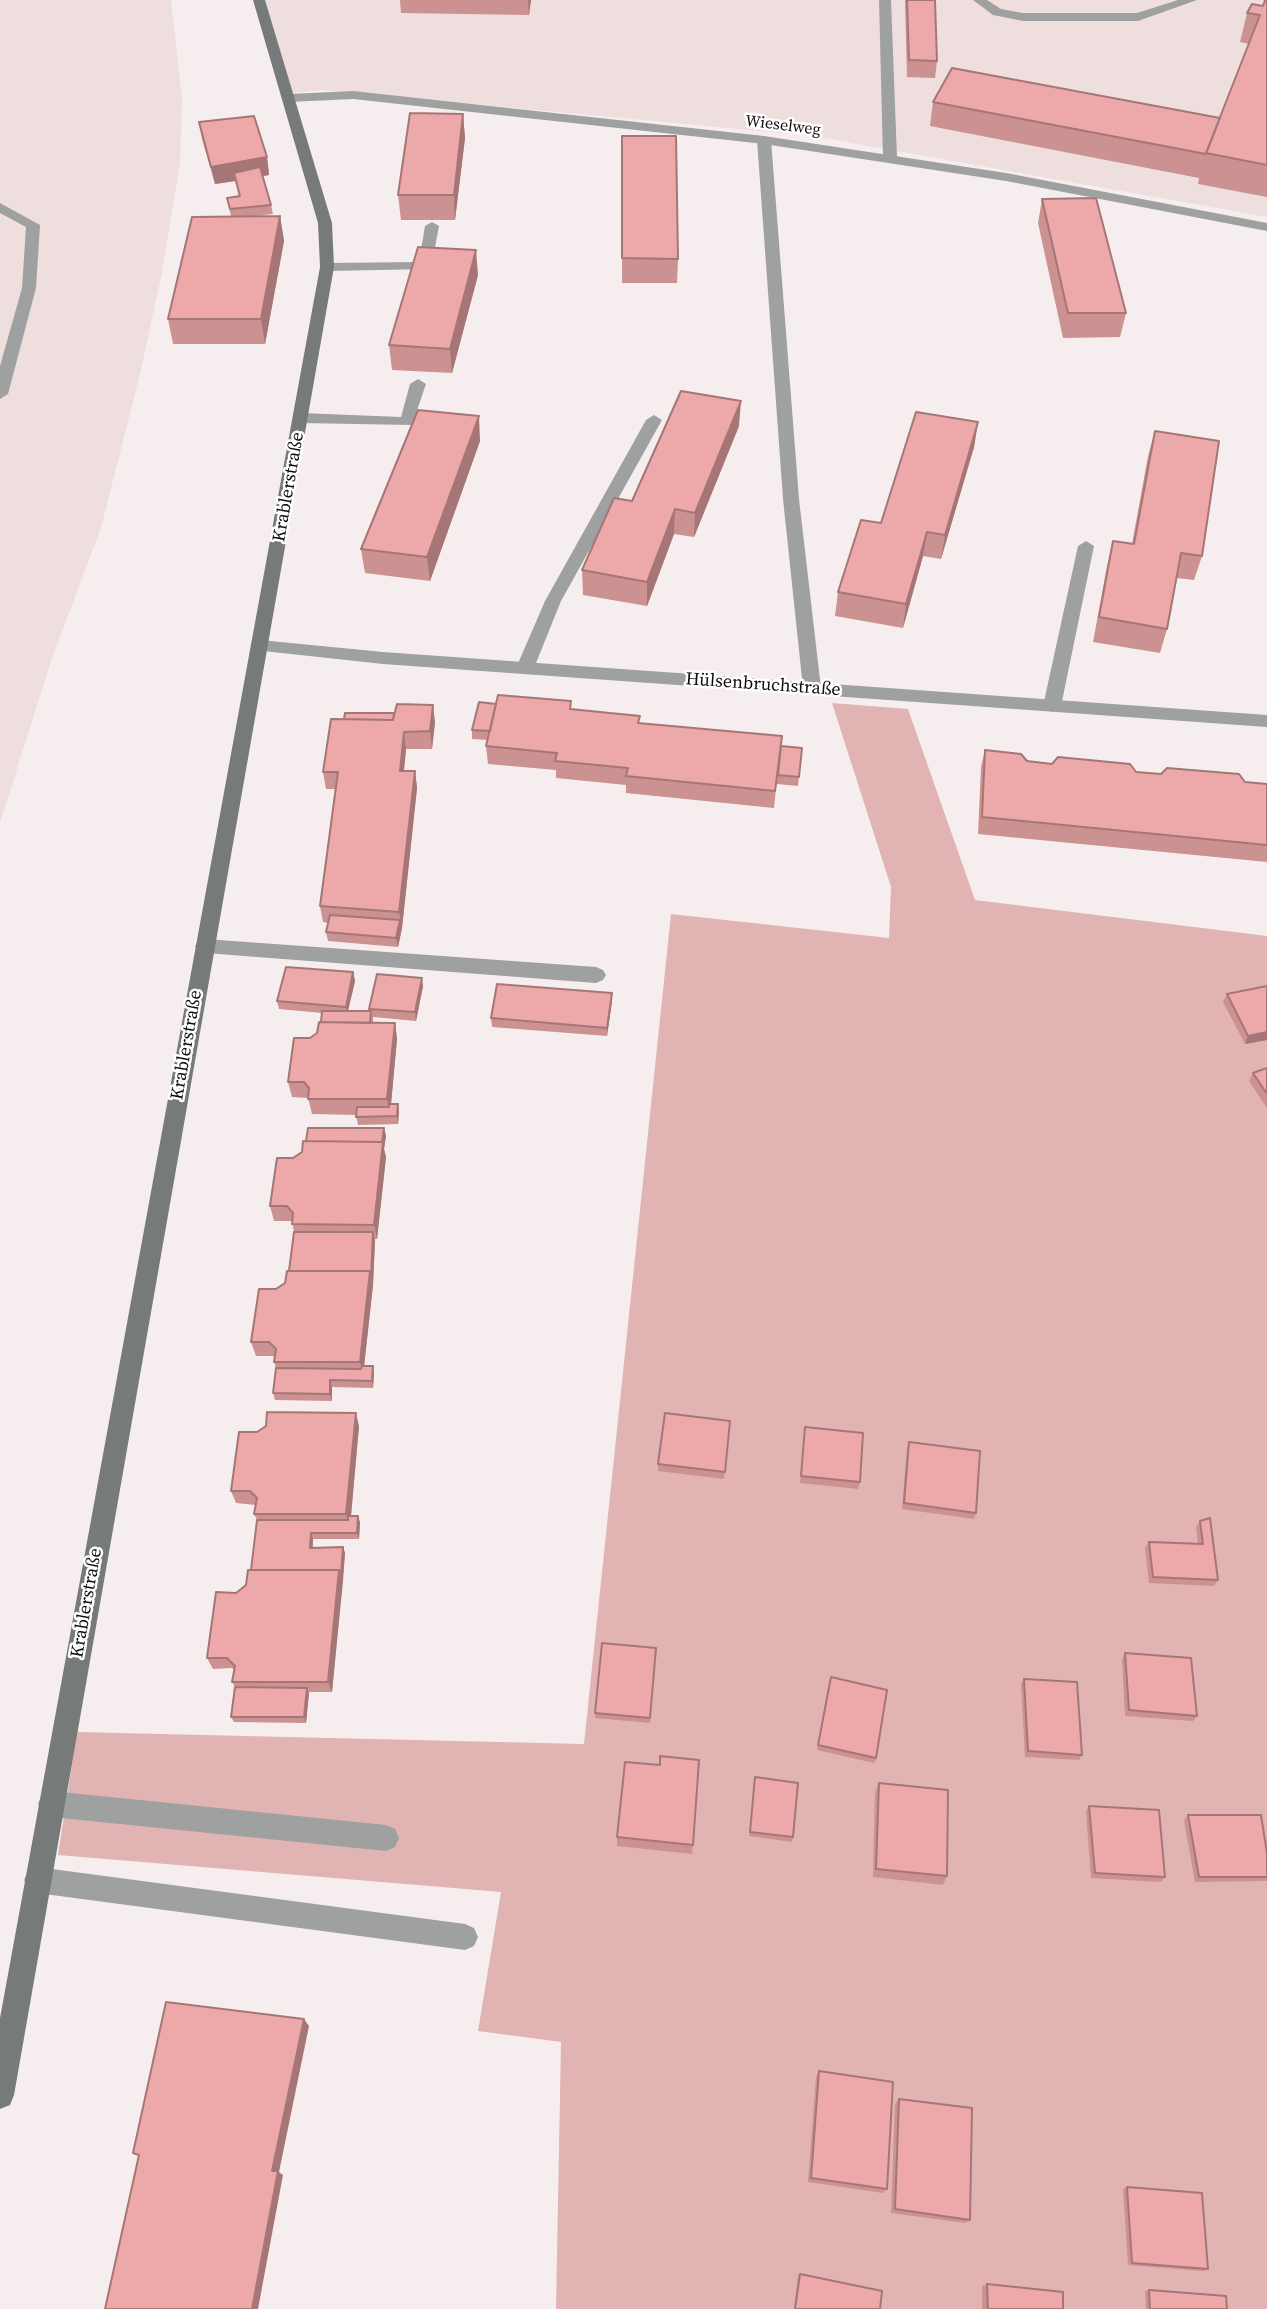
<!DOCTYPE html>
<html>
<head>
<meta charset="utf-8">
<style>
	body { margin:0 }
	canvas { display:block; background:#f6eeee }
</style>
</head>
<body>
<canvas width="1267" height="2309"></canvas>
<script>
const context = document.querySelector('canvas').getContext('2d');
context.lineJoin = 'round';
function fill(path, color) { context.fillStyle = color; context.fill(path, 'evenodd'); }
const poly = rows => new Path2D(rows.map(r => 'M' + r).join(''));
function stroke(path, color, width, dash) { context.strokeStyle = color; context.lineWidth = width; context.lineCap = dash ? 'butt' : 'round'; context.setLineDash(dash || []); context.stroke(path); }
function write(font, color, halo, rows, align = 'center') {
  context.font = font + ' "Source Serif 4",serif'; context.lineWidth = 5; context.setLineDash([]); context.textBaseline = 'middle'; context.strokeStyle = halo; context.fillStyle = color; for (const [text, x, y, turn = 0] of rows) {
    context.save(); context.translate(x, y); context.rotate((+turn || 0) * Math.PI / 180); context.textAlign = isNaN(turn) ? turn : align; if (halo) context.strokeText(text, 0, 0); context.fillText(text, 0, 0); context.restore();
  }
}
const built = poly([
	[0,0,171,0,182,99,180,165,162,273,140,374,101,528,52,658,0,823],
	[262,0,1267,0,1267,217,813,136,323,90,292,93]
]);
const green = poly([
	[832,703,908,709,975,900,1267,936,1267,2309,556,2309,561,2042,478,2031,501,1892,58,1855,77,1732,584,1744,671,914,889,938,891,887]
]);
const lane = poly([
	[879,0,891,0,897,158,890,162,883,158,879,0],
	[973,0,987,0,1001,9,1023,13,1137,13,1178,0,1197,0,1138,21,1023,21,993,15,973,0],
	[764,136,771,140,799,499,821,688,812,694,803,688,783,499,757,140,764,136],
	[0,203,40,225,36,288,8,394,0,399,0,366,22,288,26,227,0,213,0,203],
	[432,222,439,226,431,269,327,271,320,267,327,263,419,262,425,226,432,222],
	[418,379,426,384,412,425,301,423,293,418,301,413,401,417,410,384,418,379],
	[654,415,662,420,561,601,534,668,525,674,519,672,516,668,545,601,646,420,654,415],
	[1086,541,1094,546,1061,706,1052,712,1043,706,1078,546,1086,541],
	[205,939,596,967,603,970,606,975,603,980,596,983,205,953,198,951,195,946,198,941,205,939],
	[51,1791,386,1825,395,1829,399,1838,395,1847,386,1851,51,1817,42,1813,38,1804,42,1795,51,1791],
	[37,1867,465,1924,474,1928,478,1937,474,1946,465,1950,37,1893,28,1889,24,1880,28,1871,37,1867]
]);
const street = poly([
	[353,91,764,136,1006,173,1267,223,1267,231,1006,181,764,144,353,99,290,102,283,98,290,94,353,91],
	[260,640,383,652,1267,715,1267,727,383,664,254,650,251,646,254,642,260,640]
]);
const secondary = poly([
	[253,0,265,0,332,223,334,267,14,2095,10,2105,0,2109,0,2018,320,267,318,223,253,0]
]);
const wall = poly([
	[400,0,531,0,529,15,401,13],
	[905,0,935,0,937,61,935,78,907,77],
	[1267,0,1267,197,1198,184,1199,178,930,126,933,102,1220,118,1249,44,1240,42,1247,13,1263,6],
	[463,114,465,138,455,220,401,220,398,195],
	[199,122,267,157,269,175,263,176,271,205,273,214,251,216,280,216,284,241,265,344,173,344,168,319,231,216,227,198,239,196,235,181,215,184,202,139],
	[622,136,678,259,677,283,622,283],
	[1042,199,1126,313,1120,337,1063,338,1038,223],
	[478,275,452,373,392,370,389,345],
	[978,422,974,447,941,559,923,556,903,628,835,616,838,592,881,523],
	[739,426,694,537,674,534,647,606,583,595,582,570,632,501],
	[1155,431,1202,556,1194,580,1177,578,1167,629,1160,653,1093,642,1107,566,1113,541,1132,544,1148,456],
	[480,441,430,581,365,573,361,549],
	[571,709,640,723,781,746,802,748,798,786,777,784,777,779,774,808,626,793,626,785,556,778,556,770,488,764,486,746,488,740,472,739,472,730],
	[331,719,435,722,432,749,406,749,404,771,415,771,417,788,402,928,398,947,328,941,326,932,328,923,323,922,320,906,335,789,326,789,323,772],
	[985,750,1027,761,1267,784,1267,862,978,834,981,767],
	[353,972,355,981,348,1011,369,1011,369,1009,423,986,416,1021,373,1017,373,1023,395,1023,397,1039,391,1104,399,1112,398,1124,358,1125,356,1115,312,1114,308,1098,292,1097,288,1082,310,1038,317,1033,321,1022,322,1013,279,1009,277,1001],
	[1267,986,1267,1040,1245,1044,1223,1002,1227,994],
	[612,993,612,1001,607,1036,492,1027,491,1018],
	[1267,1068,1267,1108,1249,1081,1253,1073],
	[384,1128,386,1136,384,1149,386,1157,377,1239,375,1239,373,1285,364,1366,374,1373,373,1388,332,1387,332,1401,275,1400,273,1393,276,1368,274,1362,275,1357,273,1356,256,1356,251,1342,276,1289,285,1283,289,1271,294,1232,292,1221,274,1221,270,1206,293,1158],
	[730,1421,724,1479,658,1471,658,1464],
	[359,1426,351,1516,360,1522,359,1539,313,1539,313,1548,343,1547,345,1553,332,1692,309,1692,306,1723,234,1722,231,1717,235,1687,232,1682,234,1670,232,1668,213,1669,207,1658,236,1593,246,1585,251,1570,257,1520,254,1514,256,1505,236,1503,231,1491,257,1432],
	[805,1427,860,1482,858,1489,800,1483],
	[909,1442,976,1513,974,1519,902,1509,907,1448],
	[1200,1521,1218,1580,1214,1586,1149,1583,1145,1548,1149,1542,1198,1544,1196,1527],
	[656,1648,650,1723,595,1718,595,1713],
	[1125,1653,1197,1716,1193,1721,1125,1716,1122,1659],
	[1024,1679,1082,1755,1079,1760,1025,1757,1021,1684],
	[829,1683,876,1758,874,1763,817,1750],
	[699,1760,692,1854,617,1846,617,1837,660,1765],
	[754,1782,793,1837,792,1842,749,1836],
	[879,1783,947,1876,943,1885,873,1877,875,1792],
	[1089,1806,1165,1877,1161,1882,1091,1878,1086,1811],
	[1188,1815,1267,1853,1267,1881,1195,1882,1184,1820],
	[819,2071,887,2189,883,2193,808,2182,816,2077],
	[899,2099,970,2220,965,2223,891,2213,895,2104],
	[1127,2187,1208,2269,1203,2271,1128,2265,1123,2189],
	[800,2274,880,2309,794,2309,798,2275],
	[987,2284,1063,2309,982,2309,982,2286],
	[1149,2290,1227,2309,1146,2309,1145,2291]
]);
const shadedWall = poly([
	[528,0,531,0,529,15],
	[463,114,465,138,455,220,454,195],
	[267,157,269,175,236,181,234,173,235,181,215,184,211,167],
	[280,216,284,241,265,344,261,319],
	[476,250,478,275,452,373,450,349],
	[741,401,739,426,694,537,695,513],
	[479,416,480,441,430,581,427,557],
	[978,422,974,447,941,559,945,535],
	[675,509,674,534,647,606,647,582],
	[927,532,923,556,903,628,906,604],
	[433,705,435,722,432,749,430,731],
	[404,732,406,749,402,788,400,771],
	[415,771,417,788,402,928,399,912],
	[400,920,402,928,398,947,396,938],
	[353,972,355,981,347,1015,346,1007],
	[422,978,423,986,416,1021,415,1012],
	[612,993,612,1001,607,1036,607,1028],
	[395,1023,397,1039,390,1115,387,1099],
	[1267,1032,1267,1040,1245,1044,1248,1036],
	[398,1104,399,1112,398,1124,397,1116],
	[384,1128,386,1136,384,1149,386,1157,377,1239,374,1225],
	[373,1232,375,1240,373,1285,371,1278],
	[370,1271,373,1285,363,1376,360,1362],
	[373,1366,374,1373,373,1388,372,1381],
	[330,1380,332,1387,332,1401,330,1394],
	[356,1413,359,1426,350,1526,346,1514],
	[358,1516,360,1522,359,1539,357,1533],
	[311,1533,313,1539,312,1554,310,1548],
	[343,1547,345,1553,343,1581,332,1692,328,1682,339,1570],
	[307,1688,309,1693,306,1723,304,1717],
	[304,2019,309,2026,279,2172,283,2175,258,2309,252,2309,272,2171]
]);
const building = poly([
	[907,0,935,0,937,61,909,60,907,0],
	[1265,0,1267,0,1267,165,1206,153,1260,15,1247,13,1252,4,1263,6,1265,0],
	[952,68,1220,118,1206,154,933,102,952,68],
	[410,113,463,114,454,195,398,195,410,113],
	[254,116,267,157,211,167,199,122,254,116],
	[622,136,676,136,678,259,622,258,622,136],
	[260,167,271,205,230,209,227,198,240,196,234,173,260,167],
	[1096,198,1126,313,1068,313,1042,199,1096,198],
	[280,216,261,319,168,319,192,217,280,216],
	[418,247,476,250,450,349,389,345,418,247],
	[681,391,741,401,695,513,675,509,647,582,582,570,614,498,632,501,681,391],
	[418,410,479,416,427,557,361,549,418,410],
	[916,412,978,422,945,535,927,532,906,604,838,592,861,520,881,523,916,412],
	[1155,431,1219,441,1202,556,1181,553,1167,629,1099,617,1113,541,1134,544,1155,431],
	[498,695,571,701,570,709,640,716,638,723,782,736,775,791,626,776,628,768,555,761,557,753,486,746,498,695],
	[479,702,496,704,490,731,472,730,479,702],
	[397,704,433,705,430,731,404,732,400,771,415,771,399,912,320,906,338,772,323,772,331,719,393,720,397,704],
	[345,713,394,713,393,720,344,719,345,713],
	[781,746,802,748,799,777,778,775,781,746],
	[985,750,1021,754,1027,761,1052,764,1058,757,1130,764,1136,772,1161,774,1167,768,1239,774,1245,782,1267,784,1267,845,982,817,985,750],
	[330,915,400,920,396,938,326,932,330,915],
	[286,967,353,972,346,1007,277,1001,286,967],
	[377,974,422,978,415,1012,369,1009,377,974],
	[497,984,612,993,607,1028,491,1018,497,984],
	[1267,986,1267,1032,1248,1036,1227,994,1267,986],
	[322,1011,371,1011,370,1023,321,1022,322,1011],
	[319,1022,395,1023,387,1099,308,1099,309,1088,304,1082,288,1082,294,1038,310,1038,317,1033,319,1022],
	[1267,1068,1267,1094,1253,1073,1267,1068],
	[389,1104,398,1104,397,1116,356,1117,357,1107,389,1107,389,1104],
	[308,1128,384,1128,382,1142,306,1141,308,1128],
	[303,1141,383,1142,374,1225,292,1224,293,1213,287,1206,270,1206,277,1158,293,1158,302,1152,303,1141],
	[294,1232,373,1232,371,1278,370,1271,289,1271,294,1232],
	[287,1271,370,1271,360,1362,274,1362,276,1349,269,1342,251,1342,259,1289,276,1289,285,1283,287,1271],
	[362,1366,373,1366,372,1381,330,1380,330,1394,273,1393,276,1368,361,1369,362,1366],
	[267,1412,356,1413,346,1514,254,1514,257,1498,250,1491,231,1491,239,1432,257,1432,266,1426,267,1412],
	[665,1413,730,1421,725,1472,658,1464,665,1413],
	[805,1427,863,1433,860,1482,801,1476,805,1427],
	[909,1442,980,1451,976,1513,904,1503,909,1442],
	[348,1516,358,1516,357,1533,311,1533,310,1548,343,1547,341,1575,339,1570,251,1570,257,1520,348,1520,348,1516],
	[1210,1518,1218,1580,1153,1577,1149,1542,1203,1544,1200,1521,1210,1518],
	[248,1570,339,1570,328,1682,232,1682,235,1666,227,1658,207,1658,216,1592,236,1593,246,1585,248,1570],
	[602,1643,656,1648,650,1718,595,1713,602,1643],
	[1125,1653,1191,1658,1197,1716,1129,1710,1125,1653],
	[831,1677,887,1690,876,1758,818,1745,831,1677],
	[1024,1679,1077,1682,1082,1755,1028,1751,1024,1679],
	[235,1687,307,1688,304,1717,231,1717,235,1687],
	[660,1756,699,1760,693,1845,617,1837,625,1762,660,1765,660,1756],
	[755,1777,798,1783,793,1837,750,1832,755,1777],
	[879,1783,948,1790,947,1876,876,1869,879,1783],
	[1089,1806,1159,1810,1165,1877,1095,1873,1089,1806],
	[1188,1815,1261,1815,1267,1853,1267,1877,1199,1877,1188,1815],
	[166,2002,304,2019,272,2171,278,2171,252,2309,105,2309,139,2155,133,2153,166,2002],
	[819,2071,893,2082,887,2189,811,2178,819,2071],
	[899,2099,972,2108,970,2220,895,2209,899,2099],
	[1127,2187,1202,2193,1208,2269,1132,2263,1127,2187],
	[800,2274,882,2291,880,2309,795,2309,800,2274],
	[987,2284,1063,2292,1063,2309,988,2309,987,2284],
	[1149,2290,1226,2296,1227,2309,1150,2309,1149,2290]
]);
const farStreetnames = [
	["Wieselweg",783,126,7]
];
const streetNames = [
	["Krablerstraße",289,487,-80],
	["Hülsenbruchstraße",763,685,4],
	["Krablerstraße",187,1045,-80],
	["Krablerstraße",87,1603,-80]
];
fill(built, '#eedfde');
fill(green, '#e1b4b3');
fill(lane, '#9ea1a0');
fill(street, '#9ea1a0');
fill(secondary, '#767b7a');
fill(wall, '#cc9191');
fill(shadedWall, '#a67676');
fill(building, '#eda9a9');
stroke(building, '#a67676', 2);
write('16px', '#0e0b0b', '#fff', farStreetnames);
write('18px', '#0e0b0b', '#fff', streetNames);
</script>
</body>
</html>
